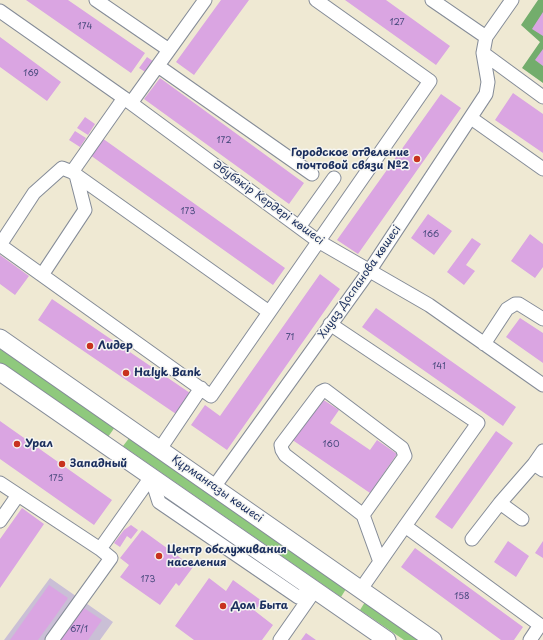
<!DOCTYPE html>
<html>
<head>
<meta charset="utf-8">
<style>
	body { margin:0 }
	canvas { display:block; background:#efe9d3 }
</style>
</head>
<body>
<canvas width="543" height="640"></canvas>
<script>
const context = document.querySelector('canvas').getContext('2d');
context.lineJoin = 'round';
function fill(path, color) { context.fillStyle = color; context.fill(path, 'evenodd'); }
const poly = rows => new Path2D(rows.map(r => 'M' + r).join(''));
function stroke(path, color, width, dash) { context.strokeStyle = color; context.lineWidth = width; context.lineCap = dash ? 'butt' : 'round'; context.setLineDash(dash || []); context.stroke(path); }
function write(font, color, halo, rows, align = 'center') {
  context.font = font + ' "Playpen Sans",sans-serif'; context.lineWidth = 3; context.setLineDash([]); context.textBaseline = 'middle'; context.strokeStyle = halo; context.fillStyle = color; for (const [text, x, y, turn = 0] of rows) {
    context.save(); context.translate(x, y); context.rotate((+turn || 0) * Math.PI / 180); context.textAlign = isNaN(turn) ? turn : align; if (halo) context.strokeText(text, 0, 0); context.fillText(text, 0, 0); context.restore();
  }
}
const industrial = poly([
	[50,578,113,622,100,640,4,640]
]);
const green = poly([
	[0,349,115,427,108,437,0,363],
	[130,437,346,589,341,597,123,446],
	[365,602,420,640,404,640,360,610]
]);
const forest = poly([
	[538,0,543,0,543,83,522,68,540,42,521,25]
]);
const building = poly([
	[26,0,68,0,145,53,131,73],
	[221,0,249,0,194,75,176,62],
	[345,0,386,0,450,46,436,65],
	[543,12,543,36,532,29],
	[0,37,61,82,47,101,0,67],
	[543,49,543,66,535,60],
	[147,57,157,64,150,75,139,68],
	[160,78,304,183,289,204,144,99],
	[513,93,543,114,543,153,495,120],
	[441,94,461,108,358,254,337,240],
	[85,117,95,124,88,135,77,128],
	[75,131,86,138,80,147,69,140],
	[102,138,285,268,273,285,90,155],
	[428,214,452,231,434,255,411,238],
	[530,234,543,244,543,267,535,278,511,261],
	[472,238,481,244,466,265,475,271,464,285,447,272],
	[0,255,29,276,15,295,0,284],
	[320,274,340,289,227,450,191,425,205,405,220,416],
	[52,299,190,393,176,414,38,320],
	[376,308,516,407,503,426,362,327],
	[520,318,543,333,543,363,506,337],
	[319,397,339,410,330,423,370,450,377,440,397,454,370,493,291,439],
	[0,421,112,500,94,525,0,459],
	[496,431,513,443,452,529,435,517],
	[22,508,44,524,0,588,0,539],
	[131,525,138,530,131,539,127,536,120,547,114,543,124,530],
	[142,530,193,567,179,586,176,583,160,605,120,577,129,565,120,558],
	[508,541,529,556,516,577,494,562],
	[543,541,543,558,535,553],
	[415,548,523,627,514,640,501,640,401,567],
	[209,578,226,591,233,580,262,601,255,611,273,625,262,640,194,640,175,626],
	[49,585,68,598,54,618,38,640,10,640],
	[81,606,102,620,88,640,57,640],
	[306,633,316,640,301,640]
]);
const minor = poly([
	[96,0,169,50],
	[432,0,486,37],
	[0,11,124,98,318,241,429,305,543,385],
	[483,53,543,97],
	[158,66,312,174],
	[124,98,72,172,269,312],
	[131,103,205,0],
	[471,118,543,169],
	[72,172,62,168,34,193,0,245,211,396,430,81,316,0],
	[299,227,334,178],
	[42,275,85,210,76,175],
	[330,324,478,423,405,526,540,625,530,640],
	[484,344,507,309,515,304,519,304,543,319],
	[160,449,201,388],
	[543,451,534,464,543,470],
	[151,477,159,502,298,597,315,590],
	[0,483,100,549,111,558,52,640],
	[214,487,370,270,486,94,488,82,483,53,486,37,512,0],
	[500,503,522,519],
	[363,515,405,456,402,448,325,390,321,392,281,445,282,450,285,455,363,515,380,562],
	[0,521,18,495],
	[472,539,500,503,534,464],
	[100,549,151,477],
	[361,589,405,526],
	[280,640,315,590]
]);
const major = poly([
	[0,338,433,640],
	[0,372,387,640]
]);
const markers = [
	[417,159,4,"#c8321e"],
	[90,346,4,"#c8321e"],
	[126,373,4,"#c8321e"],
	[17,444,4,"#c8321e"],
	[62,464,4,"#c8321e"],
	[159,556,4,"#c8321e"],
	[223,606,4,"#c8321e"]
];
const numberNames = [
	["127",397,23],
	["174",85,27],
	["169",31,74],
	["172",224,141],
	["173",188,212],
	["166",431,235],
	["71",290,338],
	["141",439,367],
	["160",331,445],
	["175",56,479],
	["173",148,580],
	["158",462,597],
	["67/1",79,630]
];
const poiNames = [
	["Городское отделение",409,153,"right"],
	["почтовой связи №2",409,166,"right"],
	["Лидер",98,346],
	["Halyk Bank",134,373],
	["Урал",25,444],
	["Западный",70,464],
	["Центр обслуживания",167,550],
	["наcеления",167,563],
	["Дом Быта",231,606]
];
const streetNames = [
	["Әбубәкір Кердері көшесі",268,203,36],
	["Хиуаз Доспанова көшесі",360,282,-55],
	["Құрманғазы көшесі",217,489,35]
];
fill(industrial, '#cabfd6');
fill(green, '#8fc97d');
fill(forest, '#73ad6c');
fill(building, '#daa5e2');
stroke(minor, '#858c98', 15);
stroke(major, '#858c98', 19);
stroke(minor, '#fff', 13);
stroke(major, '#fff', 17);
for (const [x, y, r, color] of markers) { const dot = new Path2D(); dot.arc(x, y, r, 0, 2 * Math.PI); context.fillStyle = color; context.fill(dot); stroke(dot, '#f6f6f2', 1.5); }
write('9px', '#4b4c7f', null, numberNames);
write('bold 11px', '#1b2f5e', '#f6f6f2', poiNames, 'left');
write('11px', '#1b2f5e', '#f6f6f2', streetNames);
</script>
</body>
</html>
